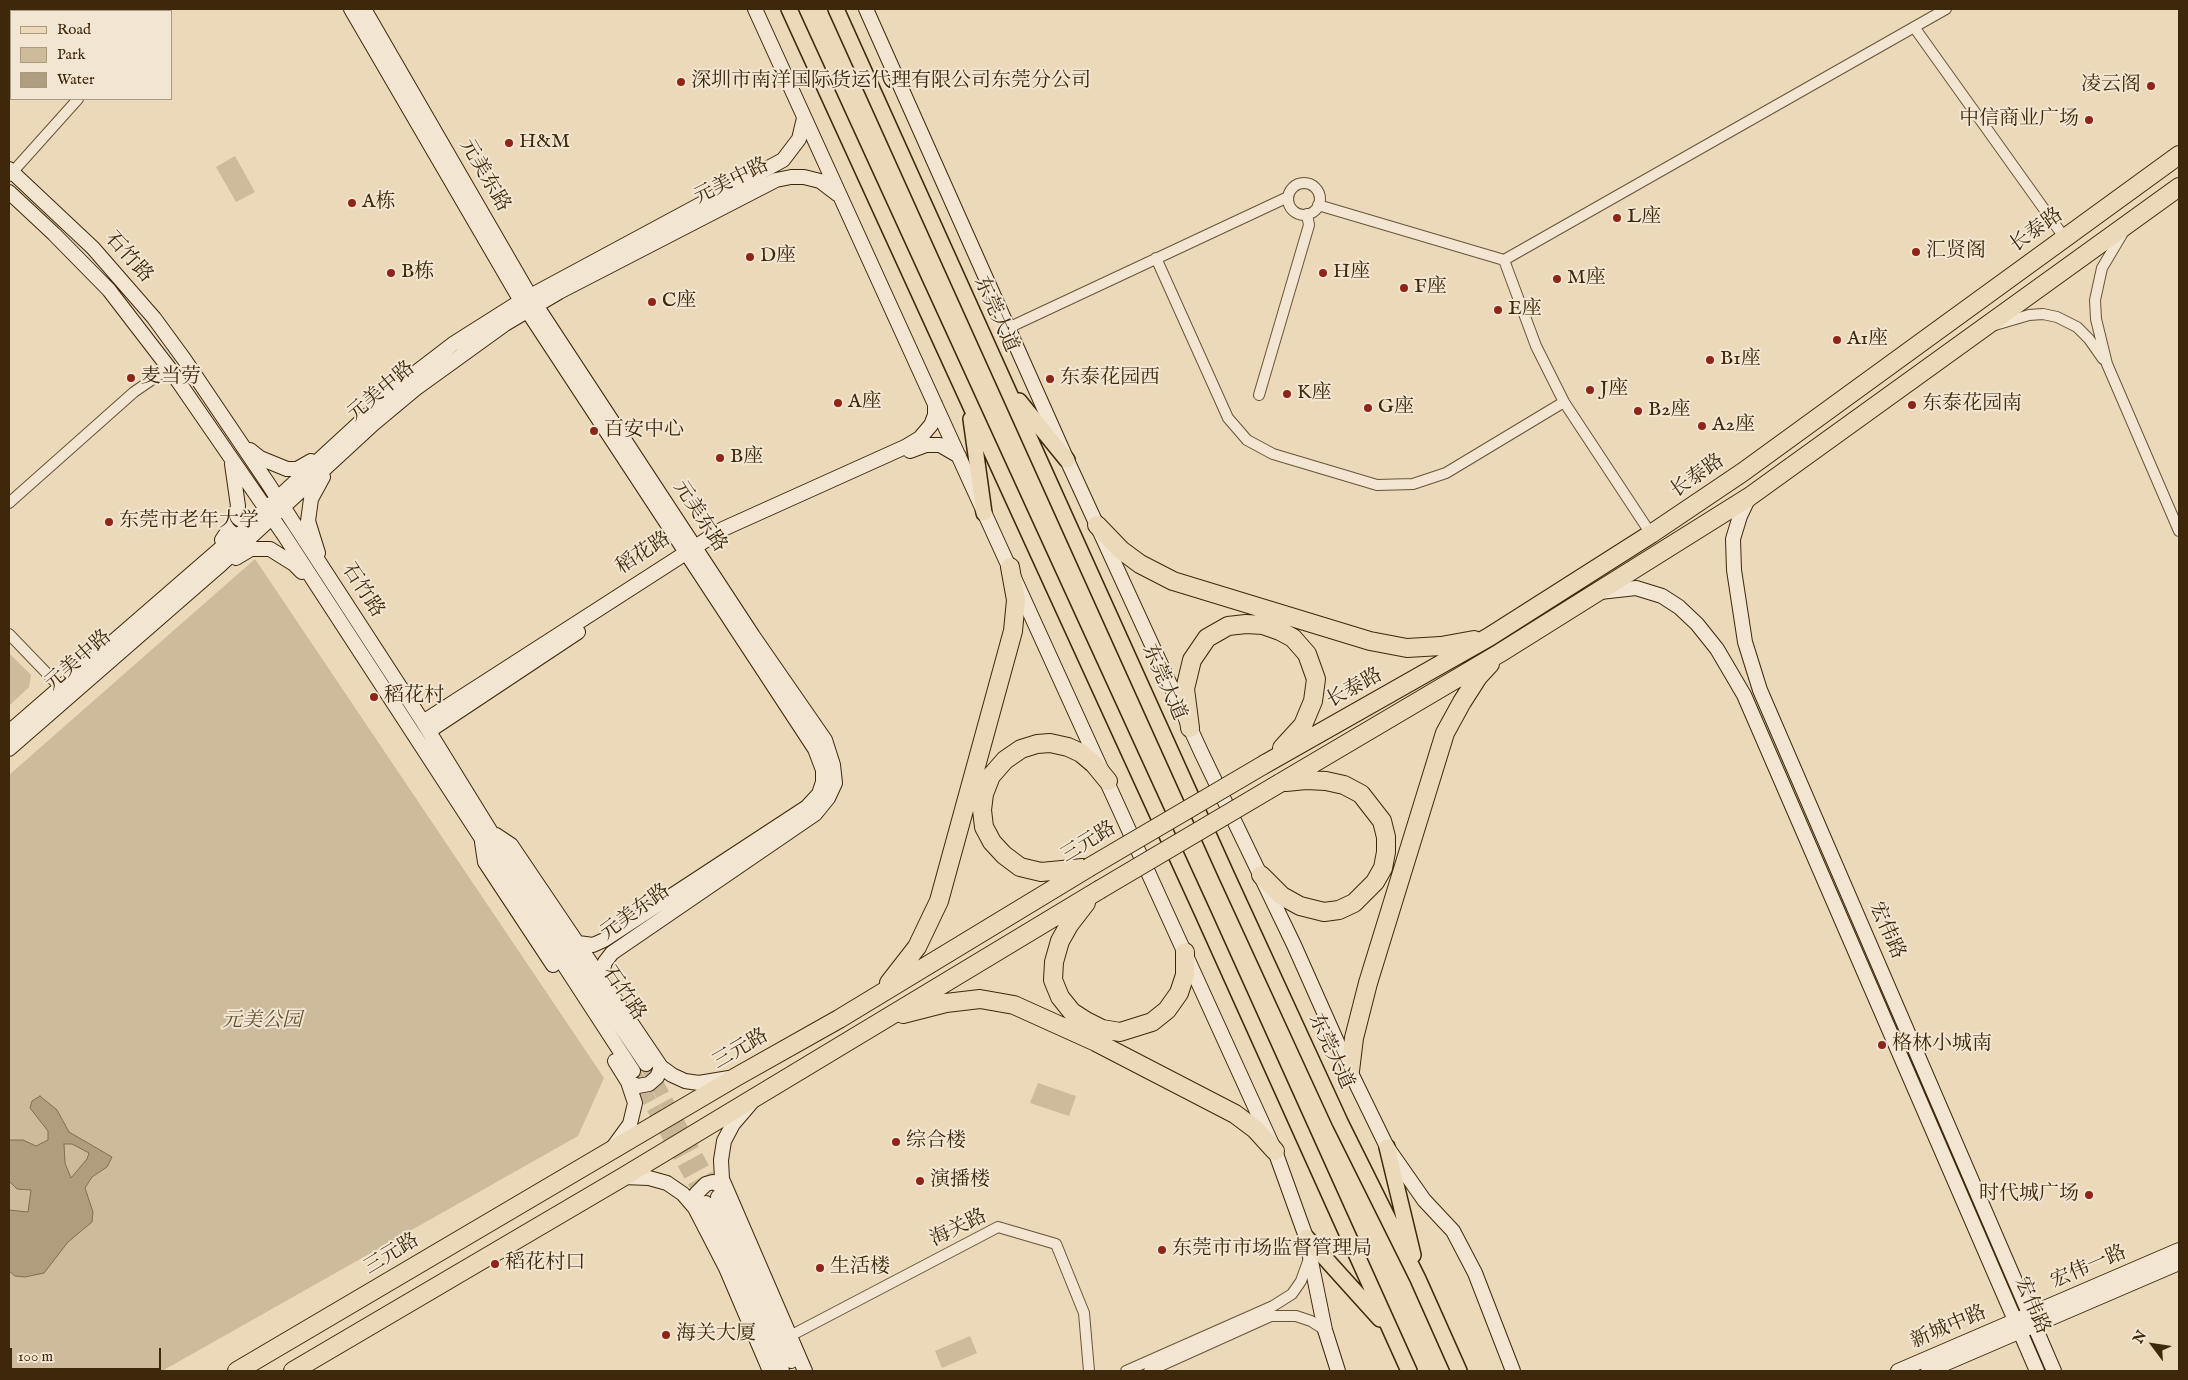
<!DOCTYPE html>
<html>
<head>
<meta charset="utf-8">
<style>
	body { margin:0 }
	#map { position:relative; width:2188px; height:1380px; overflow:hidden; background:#ebd9ba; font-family:"IM FELL English",serif }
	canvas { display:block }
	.frame { position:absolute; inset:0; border:10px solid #3d280b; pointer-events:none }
	.legend { position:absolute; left:10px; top:10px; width:162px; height:90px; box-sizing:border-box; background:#f2e6d2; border:1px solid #aa9a82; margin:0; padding:6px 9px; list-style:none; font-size:15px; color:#3d280b }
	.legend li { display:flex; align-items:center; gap:10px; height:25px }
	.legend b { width:25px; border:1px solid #aa9a82 }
	.north { position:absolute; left:2128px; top:1320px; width:50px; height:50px; -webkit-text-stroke:4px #f2e6d2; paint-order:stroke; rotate:301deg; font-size:14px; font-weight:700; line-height:20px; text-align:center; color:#3d280b }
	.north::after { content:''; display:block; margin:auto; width:18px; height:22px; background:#3d280b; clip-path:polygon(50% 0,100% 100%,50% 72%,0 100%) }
	.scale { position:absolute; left:10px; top:1348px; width:151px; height:22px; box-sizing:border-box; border:2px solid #3d280b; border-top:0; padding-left:6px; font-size:15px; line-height:18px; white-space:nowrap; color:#3d280b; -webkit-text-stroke:4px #f2e6d2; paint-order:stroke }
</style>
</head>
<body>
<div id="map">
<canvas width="2188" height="1380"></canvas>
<div class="frame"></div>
<ul class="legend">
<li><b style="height:6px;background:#ebd9ba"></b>Road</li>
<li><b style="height:14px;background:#cdbb9c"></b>Park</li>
<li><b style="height:14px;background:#b09d7e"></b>Water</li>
</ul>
<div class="north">N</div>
<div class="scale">100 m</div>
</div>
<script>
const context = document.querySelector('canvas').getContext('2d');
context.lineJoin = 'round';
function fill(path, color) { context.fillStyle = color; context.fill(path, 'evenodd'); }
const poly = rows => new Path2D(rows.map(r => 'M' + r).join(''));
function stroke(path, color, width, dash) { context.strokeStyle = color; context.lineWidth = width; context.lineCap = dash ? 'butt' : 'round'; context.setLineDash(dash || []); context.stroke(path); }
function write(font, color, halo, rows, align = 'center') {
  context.font = font + ' "IM FELL English","Noto Serif SC",serif'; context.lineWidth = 4; context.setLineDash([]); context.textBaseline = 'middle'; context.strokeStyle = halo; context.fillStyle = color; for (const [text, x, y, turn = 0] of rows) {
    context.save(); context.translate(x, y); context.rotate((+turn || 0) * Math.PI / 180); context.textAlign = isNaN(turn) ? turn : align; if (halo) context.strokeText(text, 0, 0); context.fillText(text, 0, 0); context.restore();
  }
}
const green = poly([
	[235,156,255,192,236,202,216,167],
	[255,559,604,1078,578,1136,162,1371,9,1371,9,775],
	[9,653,31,675,29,687,9,706],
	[1038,1083,1076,1096,1069,1116,1030,1103],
	[970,1336,977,1353,942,1368,935,1351]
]);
const water = poly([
	[40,1096,57,1110,69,1132,112,1157,107,1167,92,1177,85,1188,93,1212,92,1222,68,1242,44,1273,25,1277,15,1276,9,1271,9,1196,9,1210,28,1212,31,1190,17,1189,9,1181,9,1140,23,1140,36,1146,48,1140,48,1131,30,1108,32,1101,40,1096],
	[64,1144,72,1144,89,1153,87,1159,71,1178,65,1163,64,1144]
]);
const secondaryTunnel = poly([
	[646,1064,718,1197],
	[633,1071,704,1199]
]);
const street = poly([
	[154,11,156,9],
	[1914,27,2064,237],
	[9,176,78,99],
	'1288 199a16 16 0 1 1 32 0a16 16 0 1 1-32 0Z',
	[1318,205,1504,260],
	[2124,231,2102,268,2095,300,2096,319,2107,364,2179,531],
	[1156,258,1228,418,1247,440,1273,454,1377,485,1413,484,1446,473,1564,402],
	[1995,325,2029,315,2043,314,2057,317,2077,327,2089,339,2103,359],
	[1008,328,1288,197],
	[1259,395,1309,225,1307,214],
	[9,503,134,392,169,368],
	[1651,534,1564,402,1536,346,1504,260,1946,9],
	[9,634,60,687],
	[790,1336,998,1227,1056,1244,1084,1313,1089,1371],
	[1126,1371,1273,1306,1292,1294,1301,1281,1310,1256],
	[1149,1371,1271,1316,1296,1316,1311,1321,1325,1330]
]);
const secondary = poly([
	[351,9,521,301,815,749,823,770,823,782,819,794,807,807,604,940,593,945,578,943],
	[364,9,530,296,753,636,825,740,833,765,835,783,828,798,815,814,612,953,605,962,601,976],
	[755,9,1275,1151,1306,1237,1325,1330,1338,1371],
	[866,9,1067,460,1202,754,1294,945,1350,1071,1387,1147,1424,1200,1453,1231,1475,1273,1513,1371],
	[9,169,93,248,154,318,184,359,267,482,423,722,502,850,646,1064],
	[9,192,54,234,109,290,169,368,284,535,633,1071],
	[250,450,260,458,287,469,297,469,311,461],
	[910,451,926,445,940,445,959,456],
	[1749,497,1740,516,1733,539,1734,570,1745,642,1760,690,2054,1371],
	[222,540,234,522,238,506,232,464],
	[318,553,308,521,311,499,323,477],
	[236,558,251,549,270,549,294,564,302,572],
	[1600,592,1636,588,1662,596,1679,607,1697,624,1717,649,1744,695,2037,1371],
	[423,722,723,529,905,447,920,438,931,425,935,415,935,404],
	[429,731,578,632],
	[9,732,266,509,406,380,453,344,521,301,783,160,799,139,804,118],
	[9,749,218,567,373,424,415,389,505,324,559,292,776,180,791,177,804,177,820,181,837,194],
	[496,835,511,845,661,1067,672,1075,685,1081,699,1083,729,1078],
	[482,842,485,862,553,965],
	[628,1082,638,1086,649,1084,657,1077,661,1067],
	[751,1103,733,1124,724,1141,721,1160,722,1179,805,1371],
	[614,1146,630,1124,635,1103,628,1082,615,1061],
	[623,1177,649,1178,667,1183,683,1194,695,1208,726,1268,770,1371],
	[718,1197,791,1361],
	[706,1203,782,1371],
	[695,1208,696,1194,706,1184,713,1182,725,1188],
	[1898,1371,2179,1250],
	[1928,1371,2179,1263]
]);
const primary = poly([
	[789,9,1203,914,1409,1371],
	[836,9,1226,874,1340,1122,1418,1279,1459,1371],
	[1019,401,1067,460],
	[971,419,984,513],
	[1387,1147,1413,1255],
	[1306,1237,1380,1319]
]);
const highway = poly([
	[1097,525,1121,550,1140,564,1173,581,1370,641,1407,648,1441,646,1474,640],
	[1190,728,1185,689,1192,660,1207,638,1228,626,1246,624,1263,625,1280,631,1293,638,1307,654,1316,679,1313,701,1303,725,1282,748],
	[1265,764,1489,637,1651,534,1743,472,2179,155],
	[1280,783,1500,653,1749,497,2179,187],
	[1083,868,1041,872,1020,867,1004,855,992,842,984,827,982,810,984,794,991,776,1005,760,1021,749,1037,744,1050,743,1068,747,1081,753,1094,764,1108,781],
	[1261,875,1282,896,1300,906,1324,912,1339,910,1354,903,1375,882,1383,868,1386,852,1386,837,1382,821,1361,794,1344,785,1326,781,1306,780,1286,782],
	[1086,903,1069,925,1060,941,1054,962,1053,980,1060,997,1072,1012,1086,1021,1102,1029,1120,1032,1152,1022,1167,1010,1179,993,1185,975,1185,952],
	[889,983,917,947,939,901,1013,631,1016,600,1010,567],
	[903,1014,946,1003,980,999,1014,1005,1096,1042,1235,1114,1255,1129,1275,1151],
	[1350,1071,1354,1038,1368,983,1445,733,1462,702,1478,677,1490,664],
	[237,1371,736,1077,839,1019,1088,868],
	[293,1371,623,1177,1099,890]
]);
const highwayBridge = poly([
	[1088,868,1265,764],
	[1099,890,1280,783]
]);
const markers = [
	[681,82,5,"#8f2418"],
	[2151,86,5,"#8f2418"],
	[2089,120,5,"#8f2418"],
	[509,143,5,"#8f2418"],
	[352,203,5,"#8f2418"],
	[1617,218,5,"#8f2418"],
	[1916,252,5,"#8f2418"],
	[750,257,5,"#8f2418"],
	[391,273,5,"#8f2418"],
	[1323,273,5,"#8f2418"],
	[1557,279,5,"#8f2418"],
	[1404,288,5,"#8f2418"],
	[652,302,5,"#8f2418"],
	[1498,310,5,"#8f2418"],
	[1837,340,5,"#8f2418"],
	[1710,360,5,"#8f2418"],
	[131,378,5,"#8f2418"],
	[1050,379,5,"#8f2418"],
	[1590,390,5,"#8f2418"],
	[1287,394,5,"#8f2418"],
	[838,403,5,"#8f2418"],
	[1912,405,5,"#8f2418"],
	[1368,408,5,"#8f2418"],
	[1638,411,5,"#8f2418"],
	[1702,426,5,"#8f2418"],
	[594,431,5,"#8f2418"],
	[720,458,5,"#8f2418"],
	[109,522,5,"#8f2418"],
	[374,697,5,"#8f2418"],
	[1882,1045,5,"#8f2418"],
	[896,1142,5,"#8f2418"],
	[920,1181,5,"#8f2418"],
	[2089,1195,5,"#8f2418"],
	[1162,1250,5,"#8f2418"],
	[495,1264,5,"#8f2418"],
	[820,1268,5,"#8f2418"],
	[666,1335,5,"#8f2418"]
];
const poiNames = [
	["深圳市南洋国际货运代理有限公司东莞分公司",691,82],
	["凌云阁",2141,86,"right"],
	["中信商业广场",2079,120,"right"],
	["H&M",519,143],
	["A栋",362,203],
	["L座",1627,218],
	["汇贤阁",1926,252],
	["D座",760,257],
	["B栋",401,273],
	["H座",1333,273],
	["M座",1567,279],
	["F座",1414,288],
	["C座",662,302],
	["E座",1508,310],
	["A1座",1847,340],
	["B1座",1720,360],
	["麦当劳",141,378],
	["东泰花园西",1060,379],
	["J座",1600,390],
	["K座",1297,394],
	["A座",848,403],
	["东泰花园南",1922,405],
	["G座",1378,408],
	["B2座",1648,411],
	["A2座",1712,426],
	["百安中心",604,431],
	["B座",730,458],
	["东莞市老年大学",119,522],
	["稻花村",384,697],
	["格林小城南",1892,1045],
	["综合楼",906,1142],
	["演播楼",930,1181],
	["时代城广场",2079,1195,"right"],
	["东莞市市场监督管理局",1172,1250],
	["稻花村口",505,1264],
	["生活楼",830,1268],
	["海关大厦",676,1335]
];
const streetNames = [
	["元美东路",484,176,60],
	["元美中路",732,182,-26],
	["长泰路",2037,231,-36],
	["石竹路",128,258,48],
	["东莞大道",995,315,66],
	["元美中路",382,392,-40],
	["长泰路",1698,477,-35],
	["元美东路",699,517,57],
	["稻花路",644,554,-33],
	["石竹路",362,591,57],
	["元美中路",79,661,-41],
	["东莞大道",1163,683,66],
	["长泰路",1355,689,-29],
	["三元路",1089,843,-31],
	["元美东路",636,913,-36],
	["宏伟路",1886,931,66],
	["石竹路",623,994,56],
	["三元路",741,1050,-30],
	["东莞大道",1330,1052,65],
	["海关路",959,1229,-26],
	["三元路",392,1255,-31],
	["宏伟一路",2089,1268,-23],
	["宏伟路",2031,1306,67],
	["新城中路",1949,1328,-23]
];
const parkNames = [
	["元美公园",262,1022]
];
fill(green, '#cdbb9c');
fill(water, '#b09d7e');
stroke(water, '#826e50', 1);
stroke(secondaryTunnel, '#c8b697', 14, [14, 7]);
stroke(street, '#685437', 12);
stroke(secondary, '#3d280b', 16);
stroke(primary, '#3d280b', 18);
stroke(highway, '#3d280b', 20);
stroke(street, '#f2e6d2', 10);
stroke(secondary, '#f2e6d2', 14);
stroke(primary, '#ebd9ba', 15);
stroke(highway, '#ebd9ba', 18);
stroke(highwayBridge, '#3d280b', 20, []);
stroke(highwayBridge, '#ebd9ba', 18);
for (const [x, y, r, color] of markers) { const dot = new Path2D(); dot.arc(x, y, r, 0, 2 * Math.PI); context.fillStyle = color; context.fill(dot); stroke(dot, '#f2e6d2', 2); }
write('20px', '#3d280b', '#f2e6d2', poiNames, 'left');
write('20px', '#3d280b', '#f2e6d2', streetNames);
write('italic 20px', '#614d2f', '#f2e6d2', parkNames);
</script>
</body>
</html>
